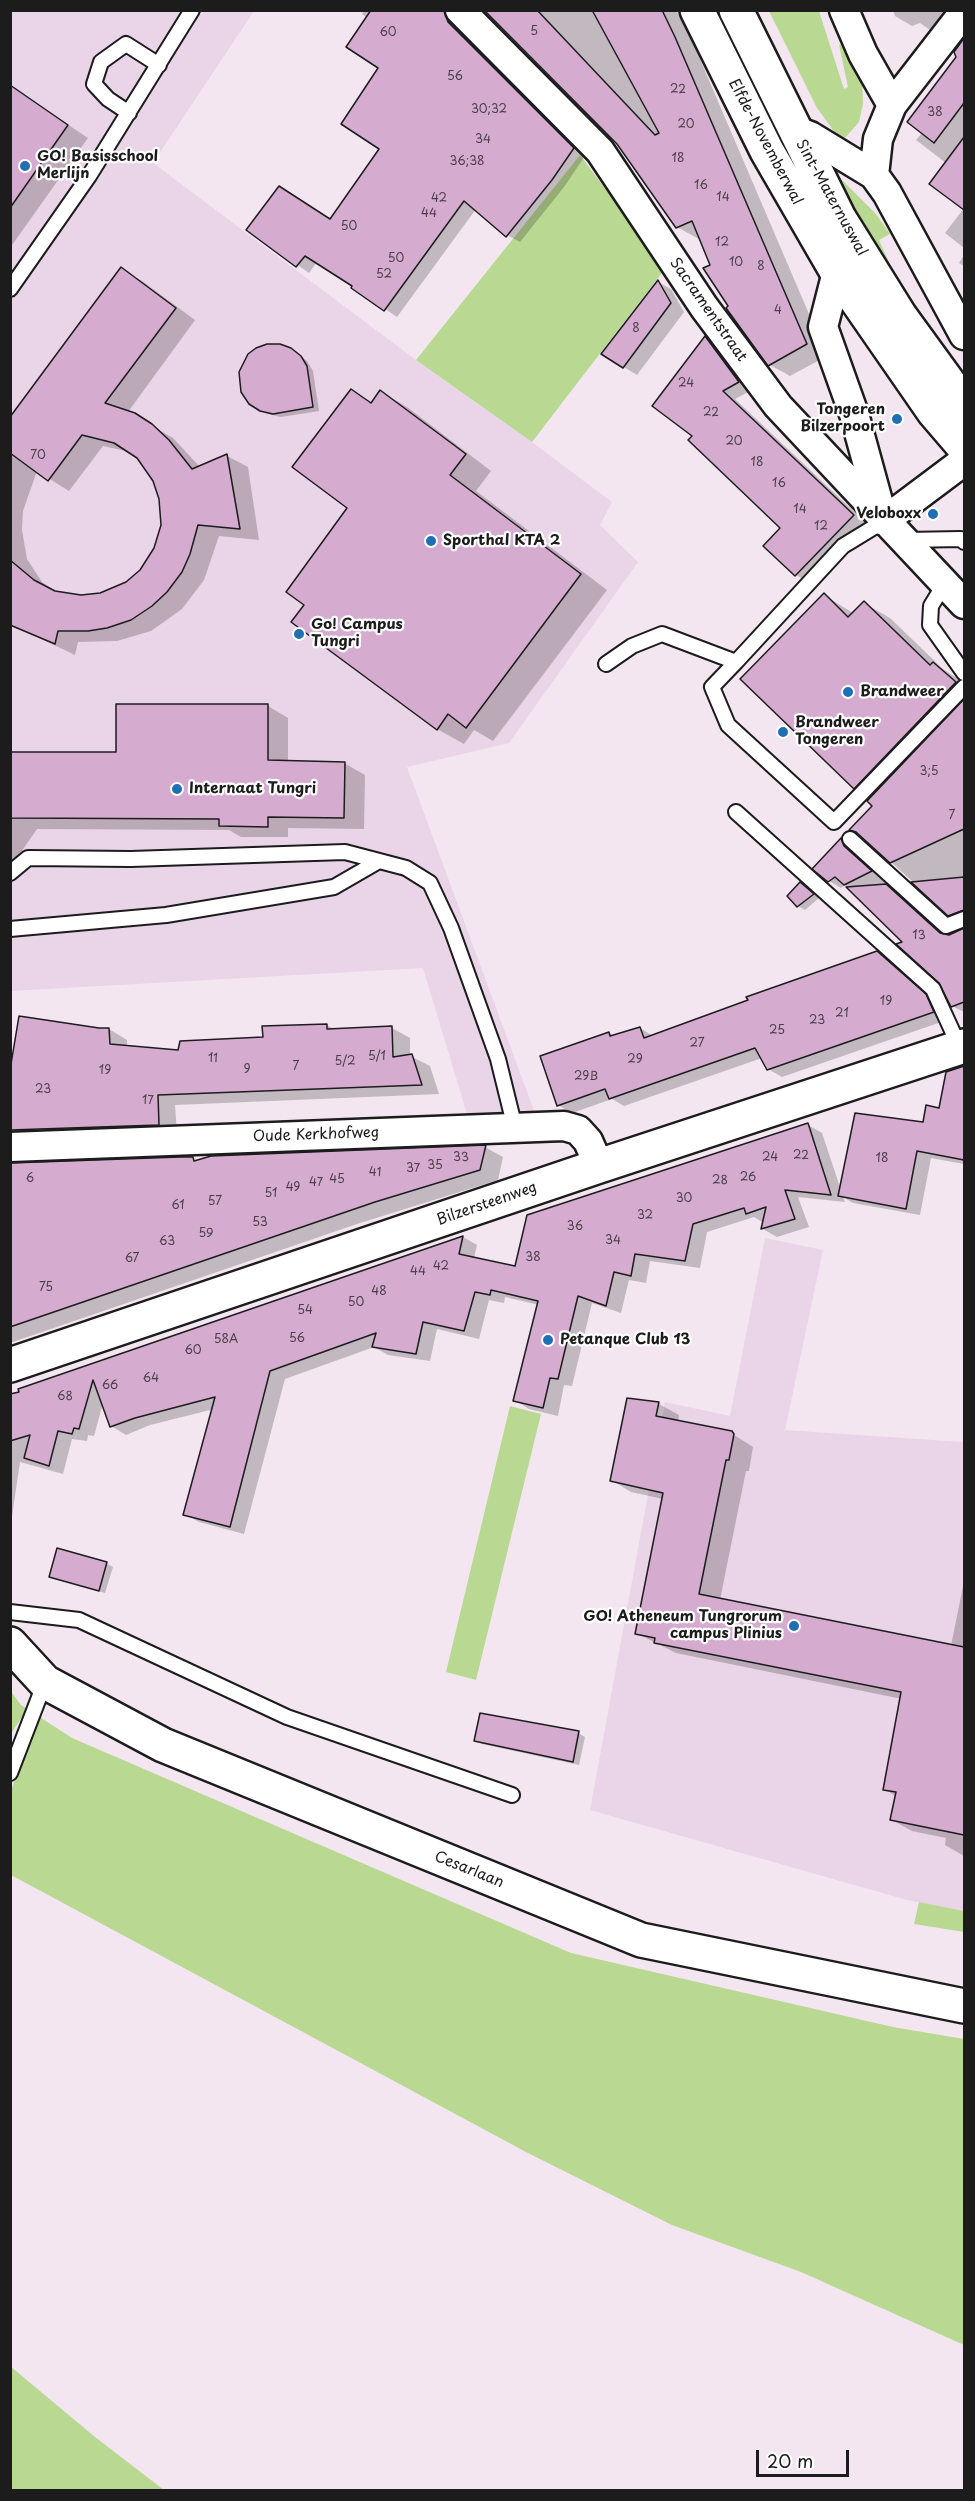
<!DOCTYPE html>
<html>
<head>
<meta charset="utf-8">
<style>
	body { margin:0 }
	#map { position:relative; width:975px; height:2501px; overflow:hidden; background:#f3e6f1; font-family:"Playpen Sans",sans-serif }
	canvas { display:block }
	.frame { position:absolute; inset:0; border:12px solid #1c1c1c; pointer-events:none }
	.scale { position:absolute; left:756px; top:2450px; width:93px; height:27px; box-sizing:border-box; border:3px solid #1c1c1c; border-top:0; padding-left:8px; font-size:18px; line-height:21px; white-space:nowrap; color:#1c1c1c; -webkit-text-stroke:4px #fff; paint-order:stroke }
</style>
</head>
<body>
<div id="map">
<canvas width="975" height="2501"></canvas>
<div class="frame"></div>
<div class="scale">20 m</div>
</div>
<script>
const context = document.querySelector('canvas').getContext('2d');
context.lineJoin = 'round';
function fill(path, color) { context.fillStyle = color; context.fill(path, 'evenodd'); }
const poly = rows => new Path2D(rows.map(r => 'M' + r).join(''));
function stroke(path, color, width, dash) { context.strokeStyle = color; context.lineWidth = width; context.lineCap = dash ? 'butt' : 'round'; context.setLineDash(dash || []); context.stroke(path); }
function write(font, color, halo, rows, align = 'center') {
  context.font = font + ' "Playpen Sans",sans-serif'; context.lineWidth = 4.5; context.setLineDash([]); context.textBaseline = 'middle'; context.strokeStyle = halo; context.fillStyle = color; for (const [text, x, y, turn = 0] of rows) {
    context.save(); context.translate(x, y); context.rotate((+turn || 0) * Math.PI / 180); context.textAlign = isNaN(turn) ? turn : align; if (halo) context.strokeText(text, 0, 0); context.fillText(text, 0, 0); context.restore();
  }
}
const built = poly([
	[11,11,254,11,153,163,416,360,532,442,612,502,600,525,638,562,509,743,407,767,536,1116,467,1114,423,968,11,991],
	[765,1238,823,1250,785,1430,963,1442,964,1437,964,1911,907,1900,590,1810,665,1402,730,1416]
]);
const green = poly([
	[769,11,819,11,844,89,848,87,839,45,846,42,862,80,863,104,859,122,845,138,836,134,817,108],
	[580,155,665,269,532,442,416,360],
	[831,174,838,176,876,214,890,234,879,240,892,269,958,370,916,322],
	[510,1406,541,1414,476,1680,446,1672],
	[10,1690,21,1705,27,1709,11,1734],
	[38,1716,72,1738,571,1953,893,2027,964,2039,964,2345,801,2272,672,2225,526,2152,11,1875,10,1793],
	[919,1902,964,1911,964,1932,914,1924],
	[10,2366,95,2437,164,2490,11,2490]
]);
const shadow = poly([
	[364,10,424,10,523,93,585,156,564,187,520,242,507,235,476,209,397,317,317,262,309,273,248,230,331,220,381,149,381,68,368,19,362,14],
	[493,10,676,10,696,50,827,356,790,376,770,365,712,266,700,237,697,238,677,227,619,143],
	[893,10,964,10,943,39,920,23,912,26,895,16],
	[964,41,964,248,945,233,964,208,946,163,916,140,923,132,958,57,956,52],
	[10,86,88,138,10,248],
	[964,255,964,266,959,263],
	[121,269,142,281,195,320,128,412,173,438,200,467,227,456,248,467,259,540,219,536,204,580,182,609,151,631,117,641,78,642,75,655,10,624,10,420],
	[103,446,131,452,138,457,155,481,161,499,162,516,158,541,141,571,126,583,109,592,81,597,56,592,42,582,27,559,22,530,23,511,37,471,69,491],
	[658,282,671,289,684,312,637,375,624,367],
	[705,338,719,346,752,390,735,399,867,524,810,583,796,575,782,528,694,436],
	[291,349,307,361,313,371,319,411,281,417,268,414,261,410],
	[351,391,373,403,381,392,407,407,491,471,476,491,607,590,493,741,474,730,464,744,437,729,306,605,350,508],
	[824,595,853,613,864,603,890,618,943,669,964,683,964,920,961,921,949,914,863,837,851,830,874,806,872,797,855,787],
	[268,706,288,718,288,762,344,763,365,775,364,829,288,828,288,837,241,837,229,830,37,829,15,861,10,858,10,754,118,753],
	[841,840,853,847,856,854,945,935,949,936,964,929,964,1012,952,1006,941,982,905,942,845,885,841,888,829,881],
	[800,884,819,898,805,910,798,906],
	[877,952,891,960,939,1004,947,1020,782,1077,768,1069,762,1058,624,1106,612,1099,572,1113,558,1105,608,1033,614,1036,640,1028,653,1036],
	[327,1025,335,1030,392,1028,410,1038,410,1056,430,1066,439,1094,175,1105,177,1134,11,1158,13,1165,193,1159,198,1162,485,1147,503,1157,498,1180,357,1224,10,1343,10,1060,109,1029,127,1040,127,1047,180,1051,264,1038],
	[964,1074,964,1164,931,1158,920,1215,853,1203,843,1197,845,1202,798,1197,809,1227,777,1237,763,1229,765,1220,762,1222,754,1217,707,1232,700,1268,650,1261,646,1283,629,1280,621,1313,592,1303,572,1386,564,1385,558,1416,529,1409,515,1400,539,1305,505,1297,504,1303,489,1300,479,1339,437,1329,430,1361,388,1355,374,1347,285,1379,244,1534,199,1522,185,1514,214,1409,150,1425,126,1435,111,1426,103,1403,94,1436,88,1435,87,1441,72,1439,63,1474,20,1462,10,1530,10,1396,21,1392,20,1390,463,1237,477,1245,474,1258,516,1268,808,1125,822,1133,841,1190,940,1110,946,1080],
	[628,1399,659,1404,679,1415,678,1422,731,1433,753,1447,749,1471,746,1471,720,1600,951,1646,964,1581,964,1856,945,1845,946,1838,912,1831,892,1820,897,1797,884,1789,902,1699,676,1653,636,1633,663,1499,631,1492,611,1480],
	[106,1563,113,1567,105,1593,51,1576],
	[578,1733,585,1737,579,1765,482,1744,475,1740]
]);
const building = poly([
	[371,10,444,10,448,22,574,148,552,180,506,237,464,201,384,311,351,288,352,286,305,256,296,267,246,230,279,186,330,219,379,149,341,124,378,68,346,47,371,10],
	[484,10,537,10,655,135,659,133,592,10,662,10,675,37,807,344,768,366,726,308,728,306,703,268,710,265,692,221,676,228,617,144,484,10],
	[964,38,964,103,934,143,907,122,956,57,954,52,964,38],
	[10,85,68,125,10,208,10,85],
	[964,137,964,210,929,184,964,137],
	[121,267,176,308,105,403,135,413,152,424,169,440,192,469,227,454,240,529,198,525,190,554,182,572,167,592,152,606,131,620,107,628,88,631,58,631,55,644,10,625,10,560,34,580,55,591,81,595,100,593,126,582,140,570,154,548,161,525,159,499,153,481,137,458,114,443,82,435,48,481,10,453,10,417,121,267],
	[658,280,671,303,623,368,601,354,658,280],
	[705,336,739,382,723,391,854,515,795,576,763,546,780,528,688,440,692,436,652,406,705,336],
	[267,344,280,344,291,348,301,356,307,366,313,407,273,414,260,411,249,404,241,392,239,372,248,354,256,348,267,344],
	[351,389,371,403,380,390,466,454,450,475,581,574,466,728,448,714,437,730,291,622,304,605,286,592,347,508,292,467,351,389],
	[824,593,848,617,864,601,930,665,933,662,956,682,854,789,740,679,824,593],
	[964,699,964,829,890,863,856,832,849,830,872,806,867,801,964,699],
	[116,704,268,704,268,760,345,762,344,818,268,817,268,827,219,826,219,819,10,818,10,752,116,752,116,704],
	[841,838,844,846,872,871,844,885,835,877,828,882,812,869,841,838],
	[964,877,964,910,948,916,911,882,964,877],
	[800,882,814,894,797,907,787,896,800,882],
	[886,884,940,933,949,935,964,928,964,1002,951,1007,939,983,896,944,902,942,846,887,886,884],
	[877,951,926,994,934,1012,767,1070,755,1048,609,1099,605,1089,557,1106,540,1056,609,1032,610,1036,640,1027,644,1038,748,1000,746,997,877,951],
	[19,1016,99,1028,109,1028,110,1044,178,1050,180,1041,263,1037,262,1026,327,1024,327,1029,392,1026,393,1057,412,1054,422,1085,158,1095,159,1125,10,1130,10,1070,19,1016],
	[964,1066,964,1160,917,1151,906,1209,838,1196,855,1113,923,1122,926,1105,939,1108,946,1072,964,1066],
	[808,1123,831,1195,785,1190,795,1219,761,1229,766,1207,746,1214,744,1208,693,1224,685,1261,635,1254,631,1276,614,1272,606,1306,578,1296,558,1379,550,1378,543,1408,513,1401,538,1301,491,1290,490,1295,475,1292,464,1331,423,1322,416,1354,372,1347,376,1333,270,1371,230,1527,183,1515,215,1397,135,1418,110,1427,93,1380,79,1429,74,1428,72,1434,58,1431,49,1466,24,1458,30,1435,10,1441,10,1394,19,1392,18,1389,463,1236,459,1254,515,1266,527,1215,808,1123],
	[486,1145,480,1170,375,1202,10,1327,10,1163,180,1157,193,1157,194,1161,211,1156,486,1145],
	[627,1398,659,1402,656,1416,732,1431,734,1434,729,1460,726,1460,699,1594,964,1647,964,1835,890,1820,896,1792,883,1790,901,1692,654,1643,655,1638,635,1634,663,1493,610,1481,627,1398],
	[57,1548,107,1562,99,1591,49,1577,57,1548],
	[480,1713,579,1731,573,1762,474,1741,480,1713]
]);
const lane = poly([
	[129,113,108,99,94,84,101,62,126,44,159,65],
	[10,289,89,176,192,10],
	[905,540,961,539,964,542],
	[945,583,931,606,930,625,964,673],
	[736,662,712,687,728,725,834,822,964,687],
	[606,664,632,646,662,634,736,662,843,546,884,521],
	[736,812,933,989,960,1048],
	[850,839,946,926,964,919],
	[10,873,28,858,131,859,345,852,406,868,430,883,451,928,498,1059,515,1128],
	[10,929,166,915,334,887,379,861],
	[10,1612,79,1620,287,1717,512,1795],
	[10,1773,45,1682]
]);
const street = poly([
	[460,10,600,151,704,307,778,406,964,604],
	[844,10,863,54,892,105],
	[794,130,810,136,874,175,887,193,964,335],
	[874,175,878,139,892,105,964,12],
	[837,272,823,327,854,414,882,516],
	[884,521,964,461],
	[10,1147,564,1126,578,1130,588,1141,599,1166]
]);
const secondary = poly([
	[10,1365,599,1166,964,1046],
	[10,1644,45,1682,163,1745,641,1940,964,2006]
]);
const primary = poly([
	[697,10,767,151,837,272,934,412,964,447],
	[736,10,839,218,900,316,964,404]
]);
const markers = [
	[25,166,6,"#1f6fb2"],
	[897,419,6,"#1f6fb2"],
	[933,514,6,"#1f6fb2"],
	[431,541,6,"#1f6fb2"],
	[299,634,6,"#1f6fb2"],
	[848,692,6,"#1f6fb2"],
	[783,732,6,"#1f6fb2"],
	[177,789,6,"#1f6fb2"],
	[548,1340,6,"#1f6fb2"],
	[794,1626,6,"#1f6fb2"]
];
const numberNames = [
	["5",534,32],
	["60",388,33],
	["56",455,77],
	["22",678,90],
	["30;32",489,110],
	["38",935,113],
	["20",686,125],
	["34",483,140],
	["18",678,159],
	["36;38",467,162],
	["16",701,186],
	["14",723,198],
	["42",439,199],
	["44",429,214],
	["50",349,227],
	["12",722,243],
	["50",396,259],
	["10",736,263],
	["8",761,267],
	["52",384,275],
	["4",778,311],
	["8",636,329],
	["24",686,384],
	["22",711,413],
	["20",734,442],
	["70",38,456],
	["18",757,463],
	["16",779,484],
	["14",800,510],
	["12",821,527],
	["3;5",929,772],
	["7",952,816],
	["13",919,936],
	["19",886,1002],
	["21",842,1014],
	["23",817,1021],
	["25",777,1031],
	["27",697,1044],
	["5/1",377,1057],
	["11",213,1059],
	["29",635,1060],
	["5/2",345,1062],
	["7",296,1067],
	["9",247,1070],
	["19",105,1071],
	["29B",586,1077],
	["23",43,1090],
	["17",148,1101],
	["22",801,1156],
	["33",461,1158],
	["24",770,1158],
	["18",882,1159],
	["35",435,1166],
	["37",413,1169],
	["41",375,1173],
	["26",748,1178],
	["6",30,1179],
	["45",337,1180],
	["28",720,1181],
	["47",316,1183],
	["49",293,1188],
	["51",271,1194],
	["30",684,1199],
	["57",215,1202],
	["61",178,1206],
	["32",645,1216],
	["53",260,1223],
	["36",575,1227],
	["59",206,1234],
	["34",613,1241],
	["63",167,1242],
	["38",533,1258],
	["67",132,1259],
	["42",441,1267],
	["44",418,1272],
	["75",46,1288],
	["48",379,1292],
	["50",356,1303],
	["54",305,1311],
	["56",297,1339],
	["58A",226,1340],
	["60",193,1351],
	["64",151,1379],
	["66",110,1386],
	["68",65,1397]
];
const streetNames = [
	["Elfde-Novemberwal",765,142,62],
	["Sint-Maternuswal",831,198,61],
	["Sacramentstraat",708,310,55],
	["Oude Kerkhofweg",316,1135,-2],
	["Bilzersteenweg",487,1204,-19],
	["Cesarlaan",469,1870,22]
];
const poiNames = [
	["GO! Basisschool",37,157],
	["Merlijn",37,174],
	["Tongeren",885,410,"right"],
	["Bilzerpoort",885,427,"right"],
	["Veloboxx",921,514,"right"],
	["Sporthal KTA 2",443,541],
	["Go! Campus",311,625],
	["Tungri",311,642],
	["Brandweer",860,692],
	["Brandweer",795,723],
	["Tongeren",795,740],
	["Internaat Tungri",189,789],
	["Petanque Club 13",560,1340],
	["GO! Atheneum Tungrorum",782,1617,"right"],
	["campus Plinius",782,1634,"right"]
];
fill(built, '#ead4e7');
fill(green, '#b9d992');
fill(shadow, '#0003');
fill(building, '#d6abd0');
stroke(building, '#1c1c1c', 1.5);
stroke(lane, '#1c1c1c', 18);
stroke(street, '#1c1c1c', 33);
stroke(secondary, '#1c1c1c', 38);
stroke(primary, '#1c1c1c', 38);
stroke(lane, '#fff', 14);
stroke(street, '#fff', 28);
stroke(secondary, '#fff', 33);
stroke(primary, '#fff', 33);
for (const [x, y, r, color] of markers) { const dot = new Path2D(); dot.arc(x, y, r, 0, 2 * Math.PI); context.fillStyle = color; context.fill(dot); stroke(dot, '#fff', 2); }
write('12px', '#4a4049', null, numberNames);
write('15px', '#1c1c1c', '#fff', streetNames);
write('bold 15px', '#1c1c1c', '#fff', poiNames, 'left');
</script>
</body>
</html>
